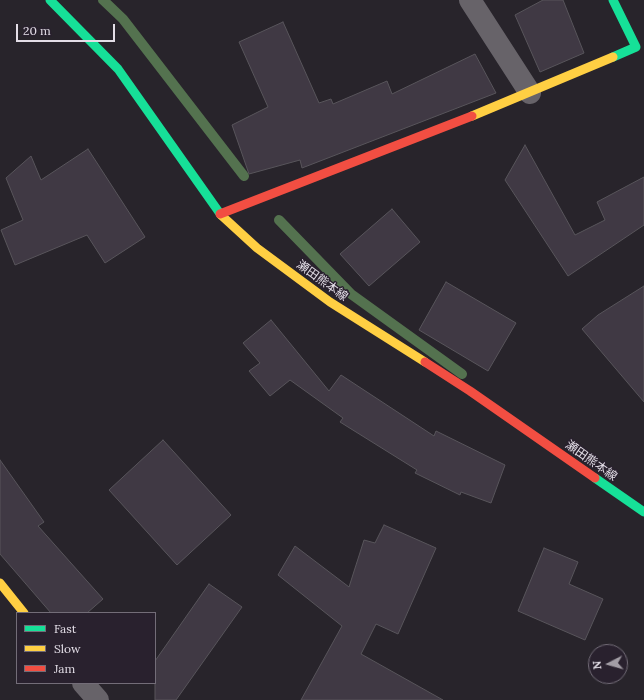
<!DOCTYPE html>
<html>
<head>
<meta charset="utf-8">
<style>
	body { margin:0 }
	#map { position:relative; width:644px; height:700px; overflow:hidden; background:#28242b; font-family:Lora,serif }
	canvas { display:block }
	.legend { position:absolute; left:16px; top:612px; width:140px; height:72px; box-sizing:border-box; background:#29212e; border:1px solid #736d78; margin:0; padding:5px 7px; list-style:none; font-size:12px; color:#e3dee7 }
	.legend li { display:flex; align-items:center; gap:8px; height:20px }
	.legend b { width:20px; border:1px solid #736d78 }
	.north { position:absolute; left:588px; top:644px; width:40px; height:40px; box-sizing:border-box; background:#29212e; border:1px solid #736d78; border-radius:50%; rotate:264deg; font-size:11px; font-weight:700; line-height:16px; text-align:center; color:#e3dee7 }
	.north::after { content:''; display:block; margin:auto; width:14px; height:18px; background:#a29da5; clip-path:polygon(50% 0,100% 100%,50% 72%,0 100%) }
	.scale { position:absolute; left:16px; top:24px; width:99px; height:18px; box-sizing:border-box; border:2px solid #e3dee7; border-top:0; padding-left:5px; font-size:12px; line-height:14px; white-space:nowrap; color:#e3dee7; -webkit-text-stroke:3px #29212e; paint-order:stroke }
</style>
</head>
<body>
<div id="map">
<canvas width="644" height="700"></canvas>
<ul class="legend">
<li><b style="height:5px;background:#16e098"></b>Fast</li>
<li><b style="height:5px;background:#ffcf43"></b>Slow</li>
<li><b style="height:5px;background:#f24e42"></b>Jam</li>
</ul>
<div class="north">N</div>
<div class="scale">20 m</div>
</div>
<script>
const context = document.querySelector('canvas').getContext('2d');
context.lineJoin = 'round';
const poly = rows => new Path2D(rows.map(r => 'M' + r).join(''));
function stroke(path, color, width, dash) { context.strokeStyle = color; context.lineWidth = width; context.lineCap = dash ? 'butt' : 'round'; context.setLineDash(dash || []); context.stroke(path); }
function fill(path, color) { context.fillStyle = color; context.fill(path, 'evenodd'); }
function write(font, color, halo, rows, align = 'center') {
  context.font = font + ' Lora,"Noto Sans JP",serif'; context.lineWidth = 3; context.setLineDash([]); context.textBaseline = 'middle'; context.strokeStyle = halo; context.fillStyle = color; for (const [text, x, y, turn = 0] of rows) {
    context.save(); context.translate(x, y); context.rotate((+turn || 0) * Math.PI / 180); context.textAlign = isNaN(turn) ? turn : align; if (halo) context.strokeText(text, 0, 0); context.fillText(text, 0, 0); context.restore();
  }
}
const stream = poly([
	[103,0,123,19,244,176],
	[279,220,351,294,462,374]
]);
const building = poly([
	[543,0,563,0,584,53,540,72,515,15,543,0],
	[283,22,319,103,331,99,333,104,387,81,392,94,475,54,496,93,302,168,300,160,249,174,232,125,268,107,239,42,283,22],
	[525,145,575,235,605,220,597,202,644,177,644,225,568,276,505,180,525,145],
	[88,149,145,237,105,263,87,235,15,265,1,230,23,220,6,178,31,156,41,180,88,149],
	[392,209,420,242,369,286,340,254,392,209],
	[446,282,516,323,488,371,419,330,446,282],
	[644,286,644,402,582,329,598,315,644,286],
	[271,320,329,391,341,375,434,436,436,431,505,465,491,503,461,492,460,495,415,473,417,470,340,422,343,418,290,380,270,396,249,371,260,363,243,343,271,320],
	[163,440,231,515,177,565,109,490,163,440],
	[0,460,44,522,38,526,103,599,87,613,51,613,0,554,0,460],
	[384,525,436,548,398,634,376,624,361,654,443,700,301,700,342,626,278,575,295,546,349,587,364,540,375,543,384,525],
	[544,548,578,562,569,584,603,599,585,640,518,611,544,548],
	[209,584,242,607,176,700,155,700,155,661,209,584]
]);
const street = poly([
	[470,0,530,93],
	[83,683,98,700]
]);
const fast = poly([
	[50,0,118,69,221,215],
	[613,57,636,47,613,0],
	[595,478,644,512]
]);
const slow = poly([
	[472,116,613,57],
	[221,215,257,248,330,302,425,362],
	[0,583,24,613]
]);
const jam = poly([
	[220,214,472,116],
	[425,362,470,391,595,478]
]);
const streetNames = [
	["瀬田熊本線",322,281,36],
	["瀬田熊本線",591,461,35]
];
stroke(stream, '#54724f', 10);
fill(building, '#403944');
stroke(building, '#58555b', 1);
stroke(street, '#676369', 22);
stroke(fast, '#16e098', 9);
stroke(slow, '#ffcf43', 9);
stroke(jam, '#f24e42', 9);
write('12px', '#e3dee7', '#29212e', streetNames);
</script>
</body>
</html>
